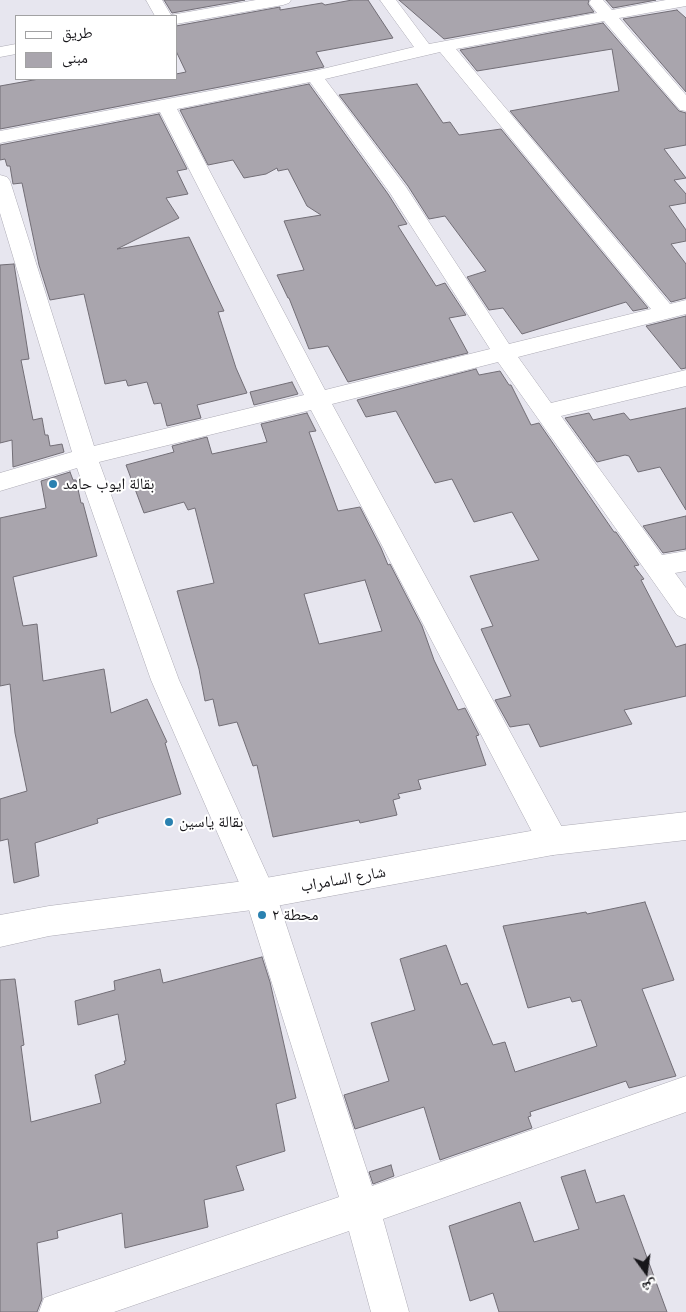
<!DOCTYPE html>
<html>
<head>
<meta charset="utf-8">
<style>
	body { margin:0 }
	#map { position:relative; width:686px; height:1312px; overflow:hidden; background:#e7e6ef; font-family:"Golos Text","Noto Naskh Arabic",sans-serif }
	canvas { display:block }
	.legend { position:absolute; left:15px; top:15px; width:162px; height:65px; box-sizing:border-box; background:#fff; border:1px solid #a2a2a3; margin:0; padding:6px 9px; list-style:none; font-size:15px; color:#17161a }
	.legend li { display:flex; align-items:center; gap:10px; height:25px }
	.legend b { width:25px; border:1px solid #a2a2a3 }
	.north { position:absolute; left:621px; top:1247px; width:50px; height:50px; -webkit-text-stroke:4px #fff; paint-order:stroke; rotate:166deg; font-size:14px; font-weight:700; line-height:20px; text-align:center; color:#17161a }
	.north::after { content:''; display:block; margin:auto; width:18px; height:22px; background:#17161a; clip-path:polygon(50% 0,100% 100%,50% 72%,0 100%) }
</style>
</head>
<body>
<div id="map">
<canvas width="686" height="1312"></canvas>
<ul class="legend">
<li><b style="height:6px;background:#fff"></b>طريق</li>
<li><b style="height:14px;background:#a9a5ad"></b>مبنى</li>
</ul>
<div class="north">ش</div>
</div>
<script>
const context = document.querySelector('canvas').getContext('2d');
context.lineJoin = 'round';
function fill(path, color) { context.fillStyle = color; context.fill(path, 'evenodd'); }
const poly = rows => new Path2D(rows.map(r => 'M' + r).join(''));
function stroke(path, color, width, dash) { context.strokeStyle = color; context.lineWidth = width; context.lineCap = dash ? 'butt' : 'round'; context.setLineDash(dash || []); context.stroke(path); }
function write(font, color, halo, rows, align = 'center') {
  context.font = font + ' "Golos Text","Noto Naskh Arabic",sans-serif'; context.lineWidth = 4; context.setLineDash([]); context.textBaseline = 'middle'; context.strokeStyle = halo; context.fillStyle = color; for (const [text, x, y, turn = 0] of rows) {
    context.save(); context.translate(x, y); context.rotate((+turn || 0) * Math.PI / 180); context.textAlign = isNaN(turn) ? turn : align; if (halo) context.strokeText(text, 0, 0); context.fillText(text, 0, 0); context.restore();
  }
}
const building = poly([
	[164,0,245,0,172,13,164,0],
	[352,0,368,0,393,38,316,52,324,67,314,69,0,129,0,86,39,79,176,79,176,74,186,72,176,51,176,26,280,7,280,10,322,3,325,5,352,0],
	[399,0,589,0,588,4,594,12,444,39,399,0],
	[606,0,656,0,613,8,606,0],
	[677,10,686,18,686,92,623,19,677,10],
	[603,23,679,111,686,113,686,145,664,149,686,178,674,180,686,194,686,203,669,206,686,230,686,241,671,244,686,264,686,298,671,302,510,111,619,91,612,49,477,71,460,50,603,23],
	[309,84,388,194,407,224,398,226,436,286,445,283,466,315,449,318,468,353,348,382,328,346,309,349,289,298,288,298,277,275,304,270,284,221,321,215,307,206,288,169,278,171,277,168,266,174,244,178,233,160,208,165,180,110,309,84],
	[417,84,443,123,450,122,459,135,501,129,648,308,633,311,626,302,522,334,503,308,489,310,467,277,486,271,445,216,429,219,408,186,339,95,417,84],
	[159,114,187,169,177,171,188,194,166,198,179,218,117,249,189,237,224,311,218,312,236,368,247,393,197,405,201,418,167,426,161,403,154,404,147,382,128,386,126,380,105,384,84,294,50,300,39,265,22,183,13,184,10,166,7,166,5,159,0,160,0,145,159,114],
	[14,264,29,359,21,360,33,420,42,418,45,435,48,435,50,446,62,444,64,452,13,467,12,440,0,443,0,265,14,264],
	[686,316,686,368,681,369,646,326,686,316],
	[476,369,479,375,500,371,509,385,511,385,531,425,539,423,614,532,616,532,639,565,634,566,644,579,641,580,676,647,686,644,686,696,624,710,632,724,540,747,529,724,510,727,495,700,511,696,481,629,493,626,470,576,539,560,512,512,474,522,452,479,435,483,396,411,366,417,357,400,476,369],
	[292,382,298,394,254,405,250,392,292,382],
	[686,408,686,510,660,467,638,472,629,456,625,455,597,462,565,418,589,413,593,420,624,413,630,420,686,408],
	[307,413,316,431,309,432,338,511,360,507,381,548,388,565,390,564,422,626,434,660,458,710,465,708,479,735,476,736,486,765,418,780,421,789,398,794,400,798,393,800,397,815,360,823,359,820,273,837,257,765,253,766,237,722,219,726,213,699,205,701,199,669,177,591,214,583,195,508,188,510,184,502,144,513,126,465,174,452,172,446,207,437,212,454,267,442,261,424,307,413],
	[365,580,382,631,319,644,304,594,365,580],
	[70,472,73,480,76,480,81,503,83,503,97,556,13,577,23,626,37,624,43,681,104,669,111,713,147,699,167,742,165,743,181,794,97,819,98,823,35,843,39,876,14,883,8,839,0,841,0,799,27,791,15,733,10,684,0,686,0,518,46,508,41,481,70,472],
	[686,516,686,549,663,553,643,526,686,516],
	[645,902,674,980,642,989,676,1076,629,1088,626,1081,530,1112,531,1116,528,1117,532,1128,440,1160,424,1107,355,1129,344,1095,389,1081,371,1023,415,1010,400,959,446,945,461,985,467,983,493,1045,505,1042,515,1072,597,1046,581,1000,572,1002,570,997,528,1008,503,926,586,912,587,914,645,902],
	[262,957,270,982,296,1098,276,1104,285,1151,236,1166,244,1190,204,1200,208,1227,125,1248,122,1213,57,1231,58,1238,37,1243,42,1299,37,1312,0,1312,0,980,15,979,24,1045,21,1046,31,1122,101,1103,95,1075,125,1064,124,1061,126,1061,118,1014,78,1025,75,1001,115,990,114,981,160,969,163,983,262,957],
	[391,1165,394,1176,373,1184,369,1172,391,1165],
	[585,1170,596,1203,624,1195,667,1312,499,1312,493,1293,470,1301,449,1226,520,1202,534,1242,579,1229,561,1177,585,1170]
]);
const street = poly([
	[146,0,162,0,171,15,256,0,291,0,289,3,283,5,176,24,176,16,155,16,146,0],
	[380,0,396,0,429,44,597,13,589,3,591,0,603,0,612,10,666,0,686,0,686,6,619,18,686,95,686,111,680,110,604,21,456,49,670,304,686,300,686,314,518,357,551,403,686,370,686,386,561,416,662,555,686,551,686,571,675,573,686,588,686,619,677,615,498,362,332,404,564,831,568,841,564,851,553,855,542,851,311,410,99,462,179,680,276,894,372,1186,686,1076,686,1112,383,1219,409,1312,371,1312,349,1231,114,1312,39,1312,44,1298,58,1293,339,1197,244,894,151,680,77,468,0,491,0,473,72,452,0,213,0,175,7,177,10,181,94,446,304,395,160,112,0,143,0,131,314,71,414,47,380,0],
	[440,52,651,309,509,344,406,187,325,79,440,52],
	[310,82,390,193,490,349,325,390,177,109,310,82],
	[16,44,16,54,0,57,0,47,16,44]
]);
const secondary = poly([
	[686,812,686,840,553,855,260,909,49,936,0,947,0,915,49,906,260,879,553,827,686,812]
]);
const markers = [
	[53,484,5,"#2a81b0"],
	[169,822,5,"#2a81b0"],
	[262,915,5,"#2a81b0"]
];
const poiNames = [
	["بقالة ايوب حامد",63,484],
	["بقالة ياسين",179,822],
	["محطة ٢",272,915]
];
const streetNames = [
	["شارع السامراب",343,879,-10]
];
fill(building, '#a9a5ad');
stroke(building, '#726e76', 1);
stroke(street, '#adabb5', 1);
stroke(secondary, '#adabb5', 1);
fill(street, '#fff');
fill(secondary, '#fff');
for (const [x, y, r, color] of markers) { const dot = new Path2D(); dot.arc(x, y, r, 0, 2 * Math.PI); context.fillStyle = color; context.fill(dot); stroke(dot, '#fff', 2); }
write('16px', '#17161a', '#fff', poiNames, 'left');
write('16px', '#17161a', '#fff', streetNames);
</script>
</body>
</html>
